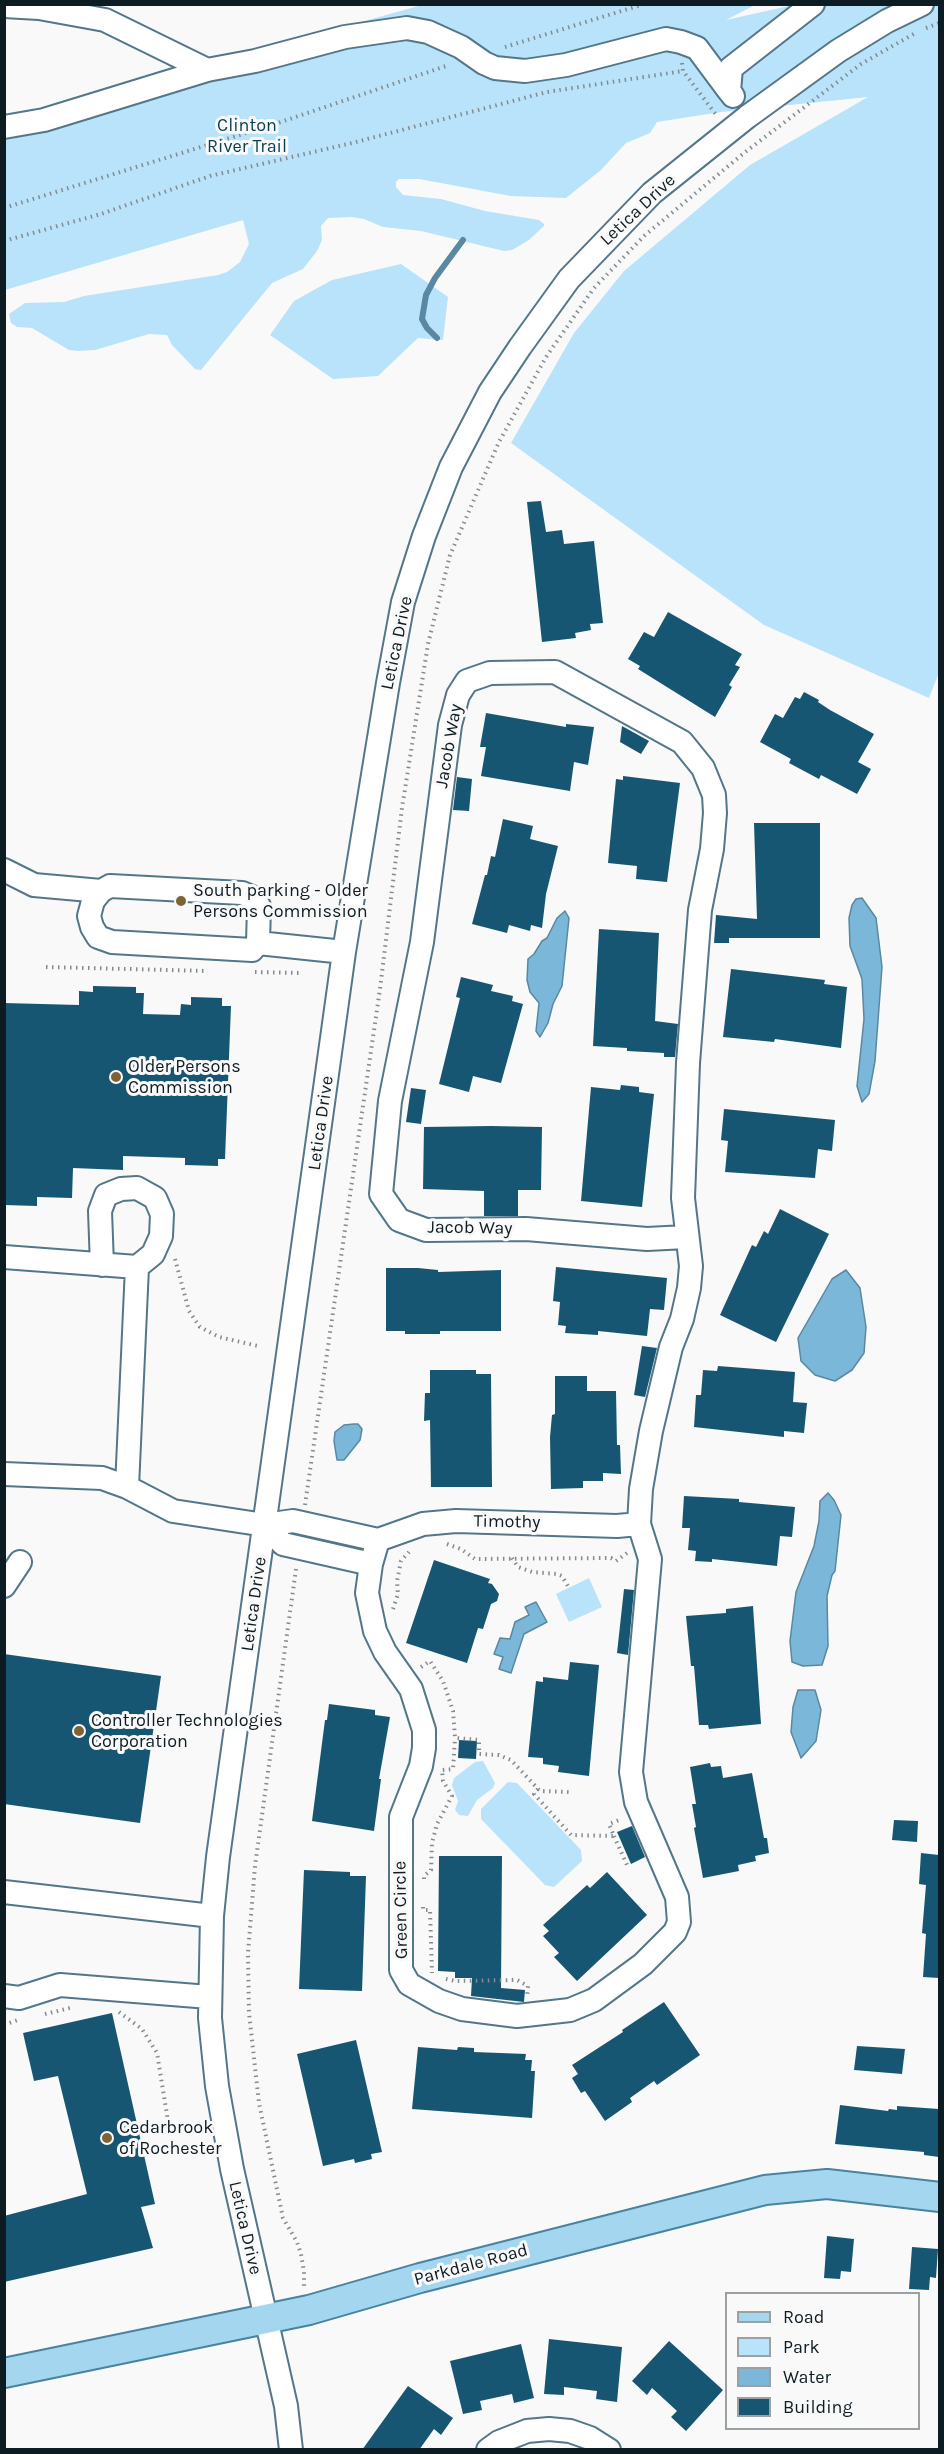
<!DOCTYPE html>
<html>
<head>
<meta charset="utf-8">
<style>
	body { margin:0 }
	#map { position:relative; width:944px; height:2454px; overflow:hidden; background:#f9f9f9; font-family:Karla,sans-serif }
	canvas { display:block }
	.frame { position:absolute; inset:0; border:6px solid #0d1b23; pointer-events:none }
	.legend { position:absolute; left:725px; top:2292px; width:195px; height:138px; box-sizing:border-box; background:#f9f9f9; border:2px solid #9ba0a3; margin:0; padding:8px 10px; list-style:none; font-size:18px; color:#0d1b23 }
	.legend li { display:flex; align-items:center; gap:12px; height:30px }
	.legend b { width:30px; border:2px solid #9ba0a3 }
</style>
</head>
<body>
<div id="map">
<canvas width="944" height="2454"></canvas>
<div class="frame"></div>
<ul class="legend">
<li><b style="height:8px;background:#a4d6f0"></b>Road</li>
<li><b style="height:16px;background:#b8e3fb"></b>Park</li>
<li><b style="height:16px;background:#7bb7d8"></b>Water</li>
<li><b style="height:16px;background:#175673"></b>Building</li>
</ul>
</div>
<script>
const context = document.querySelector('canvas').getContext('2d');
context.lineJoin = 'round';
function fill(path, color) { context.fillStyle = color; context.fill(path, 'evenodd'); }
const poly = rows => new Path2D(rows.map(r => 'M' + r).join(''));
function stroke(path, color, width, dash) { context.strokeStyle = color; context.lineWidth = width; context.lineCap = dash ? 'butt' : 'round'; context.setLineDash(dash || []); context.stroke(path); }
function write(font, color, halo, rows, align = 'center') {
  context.font = font + ' Karla,sans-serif'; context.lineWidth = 6; context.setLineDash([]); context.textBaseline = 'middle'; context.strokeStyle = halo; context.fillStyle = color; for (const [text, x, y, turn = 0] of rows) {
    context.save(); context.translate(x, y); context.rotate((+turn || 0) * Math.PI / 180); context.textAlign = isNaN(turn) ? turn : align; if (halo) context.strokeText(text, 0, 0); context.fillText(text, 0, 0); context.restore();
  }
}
const green = poly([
	[422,5,755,5,726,20,793,5,939,5,940,670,929,698,764,625,511,443,574,333,624,271,750,165,868,97,721,112,657,122,650,133,626,143,601,170,566,198,511,196,419,179,399,179,396,182,396,187,403,195,441,199,485,211,539,220,544,224,544,226,529,240,512,250,504,251,421,231,383,227,364,219,352,217,328,218,321,226,322,240,317,251,303,269,272,283,201,370,195,369,172,345,167,335,149,334,95,350,78,351,69,350,32,328,17,327,11,323,9,314,25,303,64,302,84,296,218,275,227,272,240,262,249,244,243,220,5,290,5,138,206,65],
	[401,264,448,297,443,340,418,338,378,376,333,379,270,335,294,301,332,280],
	[589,1578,602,1607,569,1622,556,1594],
	[483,1761,495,1783,493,1788,477,1800,468,1816,459,1815,455,1810,458,1801,452,1785,454,1778,475,1762],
	[508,1782,517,1783,581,1850,582,1861,554,1887,545,1885,481,1819,481,1809]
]);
const water = poly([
	[862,898,876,918,882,967,875,1061,869,1094,862,1102,857,1086,864,1019,862,979,850,946,849,918,852,905,856,899,862,898],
	[565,911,569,918,562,986,553,1004,548,1023,540,1037,536,1031,539,1003,530,992,527,980,528,959,534,954,542,941,547,938,557,918,565,911],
	[846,1270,860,1288,866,1327,864,1353,852,1370,835,1381,815,1375,801,1361,798,1338,832,1279,846,1270],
	[354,1424,358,1424,362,1429,360,1440,344,1460,337,1460,334,1441,335,1432,344,1425,354,1424],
	[828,1493,834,1500,841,1515,835,1571,832,1575,827,1596,828,1646,822,1665,803,1666,792,1662,790,1641,796,1592,814,1546,819,1521,820,1501,828,1493],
	[536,1602,547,1622,524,1634,511,1673,499,1669,503,1657,494,1654,500,1638,510,1639,515,1622,529,1615,525,1607,536,1602],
	[798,1690,815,1690,821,1710,816,1741,801,1758,791,1732,793,1707,798,1690]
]);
const stream = poly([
	[437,338,427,328,422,319,426,295,435,278,463,240]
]);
const building = poly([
	[541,501,546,532,562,530,564,544,594,541,603,623,590,624,591,630,575,633,576,638,542,642,527,502],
	[668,612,742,654,735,665,740,667,729,685,732,687,715,717,638,669,640,666,628,659,644,632,654,637],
	[804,692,819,700,818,702,830,710,874,734,858,762,871,769,857,794,821,775,819,779,789,763,791,759,760,742,775,714,783,718,795,697,800,699],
	[486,713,566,727,566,724,594,727,588,765,574,762,570,791,481,776,486,747,480,747],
	[622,726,649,741,641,754,620,742],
	[623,776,680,783,667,882,636,879,637,866,608,863,616,779,623,780],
	[457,777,472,779,469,811,453,810],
	[503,819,533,826,530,839,558,846,546,894,542,928,531,925,530,931,509,925,507,933,472,924,485,875,487,875,491,856,495,857],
	[754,823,820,823,820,938,729,938,729,943,714,943,716,915,757,919],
	[599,929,659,933,655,1021,678,1024,675,1057,664,1057,664,1053,627,1051,627,1048,593,1046],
	[731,969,825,980,824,984,847,987,841,1048,775,1039,774,1042,723,1037],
	[461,977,493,985,491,991,513,996,512,1001,523,1004,501,1083,473,1076,469,1092,439,1084,460,998,456,997],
	[93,986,136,987,136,993,144,993,143,1014,180,1015,181,1004,191,1005,191,997,222,998,222,1006,231,1006,225,1159,218,1159,218,1166,185,1165,185,1158,123,1156,123,1170,73,1168,72,1198,37,1197,37,1206,4,1205,4,1003,79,1005,79,991,93,992],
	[621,1085,639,1087,639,1092,654,1094,642,1207,581,1201,591,1087,620,1090],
	[411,1088,426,1090,421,1124,406,1122],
	[724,1109,835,1120,832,1151,818,1149,815,1178,725,1172,728,1141,721,1140],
	[491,1126,542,1127,541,1190,518,1190,518,1216,484,1216,484,1191,423,1189,424,1127],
	[780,1209,829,1234,776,1342,720,1315,752,1245,756,1247,764,1231,768,1234],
	[556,1267,667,1278,664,1310,650,1309,647,1336,598,1331,598,1335,565,1333,566,1326,558,1325,560,1302,553,1301],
	[386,1268,418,1268,438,1270,438,1272,501,1270,501,1331,440,1331,440,1334,405,1334,405,1331,386,1331],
	[642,1346,657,1348,645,1397,634,1395],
	[718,1366,795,1372,793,1402,807,1403,804,1433,784,1431,784,1437,694,1427,696,1395,701,1395,703,1370,717,1371],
	[430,1370,476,1370,476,1374,491,1374,492,1487,431,1487,430,1420,424,1421,425,1393,430,1393],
	[555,1376,587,1376,587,1391,616,1391,617,1445,620,1445,621,1474,603,1473,603,1481,583,1481,583,1488,551,1489,550,1437,552,1415,555,1414],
	[684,1496,739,1499,739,1502,795,1507,792,1537,780,1536,777,1566,712,1559,712,1562,695,1561,696,1551,688,1550,690,1528,682,1528],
	[434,1560,490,1579,488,1583,492,1584,499,1594,497,1601,491,1604,483,1629,478,1628,467,1663,406,1643],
	[624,1589,634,1590,628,1655,617,1653],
	[753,1606,761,1724,709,1729,708,1725,699,1725,694,1666,691,1666,686,1616,726,1613,726,1609],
	[4,1654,161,1676,140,1823,4,1804],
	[570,1662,599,1665,589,1776,558,1772,559,1766,543,1764,543,1758,528,1757,536,1681,543,1682,543,1677,568,1680],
	[329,1704,375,1710,375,1715,390,1717,379,1779,381,1779,374,1831,312,1821,325,1720,327,1720],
	[459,1740,477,1741,476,1759,458,1758],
	[710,1763,711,1767,721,1766,723,1778,752,1773,764,1838,767,1838,769,1853,755,1856,756,1861,738,1865,739,1871,703,1878,694,1828,696,1827,692,1804,696,1804,690,1767],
	[894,1820,918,1821,917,1842,892,1840],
	[632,1826,645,1857,631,1864,617,1832],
	[921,1853,939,1855,939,1978,923,1977,926,1934,922,1933,926,1885,919,1884],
	[439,1856,502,1856,501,1988,525,1990,524,2002,471,1996,472,1978,455,1978,455,1972,438,1971],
	[304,1870,350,1872,350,1876,366,1876,362,1991,299,1989],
	[607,1872,647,1915,577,1981,554,1957,559,1953,543,1936,549,1931,543,1925,587,1885,590,1888],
	[664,2002,700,2055,657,2085,654,2081,630,2098,632,2102,605,2121,585,2091,581,2093,572,2078,578,2074,572,2065,623,2032,622,2030],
	[112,2013,155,2204,141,2207,153,2248,4,2282,4,2216,87,2194,58,2076,34,2081,23,2033],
	[356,2040,382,2152,371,2154,372,2159,355,2163,354,2159,323,2166,297,2054],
	[857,2046,905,2049,902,2074,854,2070],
	[418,2047,457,2050,458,2047,474,2048,474,2052,526,2054,525,2060,532,2060,531,2071,535,2071,532,2118,412,2109],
	[840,2105,888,2111,889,2109,897,2110,897,2106,939,2109,939,2157,924,2155,924,2152,835,2144],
	[827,2236,854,2239,851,2272,841,2271,840,2279,824,2278],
	[912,2247,938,2249,936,2278,930,2277,929,2290,909,2289],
	[549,2339,622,2347,617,2402,596,2399,597,2391,564,2387,564,2395,544,2394],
	[669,2341,723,2390,686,2431,671,2417,677,2411,652,2388,647,2395,632,2381],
	[521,2344,534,2398,514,2403,512,2394,480,2401,482,2410,463,2414,450,2361],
	[408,2386,453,2418,441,2435,434,2429,419,2450,362,2450]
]);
const path = poly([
	[926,28,940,23],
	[505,47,644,4],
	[682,63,683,71,717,116],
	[4,208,272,125,449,65],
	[4,241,101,214,210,176,352,143,547,92,683,71],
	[46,967,208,971],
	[255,972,302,973],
	[175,1259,189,1311,200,1327,219,1337,258,1346],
	[305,1505,380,989,402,808,428,644,450,555,499,442,546,357,594,288,644,236,744,153,861,64,917,32],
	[447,1544,461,1549,475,1559,611,1558,616,1561,627,1553],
	[512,1558,518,1567,532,1572,557,1574,562,1576,569,1588],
	[296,1569,255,1866,248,1953,249,2013,259,2103,283,2218,297,2242,301,2254,304,2272,304,2287],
	[393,1609,398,1594,397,1581,401,1561,409,1552],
	[421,1667,430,1661,443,1681,453,1711,455,1738,479,1740,479,1754,499,1755,511,1760,540,1791,570,1792],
	[538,1789,534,1794,571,1835,614,1836,609,1824,622,1819],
	[614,1836,627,1865],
	[424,1879,424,1876,431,1870,432,1843,437,1824,452,1796,443,1781,442,1770,453,1769,455,1738],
	[423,1907,423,1910,430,1910,432,1973],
	[446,1979,455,1981,517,1980,528,1986,527,1997],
	[119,2012,142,2029,157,2053,168,2121,175,2131,192,2133],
	[45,2014,70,2008],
	[4,2025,18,2020]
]);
const minor = poly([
	[4,6,39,8,105,20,207,70],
	[733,96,729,91,731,68,813,4],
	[4,127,44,120,207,70,255,61,345,37,407,28,428,32,461,47,484,63,495,68,525,71,566,65,666,39,681,42,697,48,729,91],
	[4,870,34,885,101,891],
	[110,886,242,893,254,898,259,906,258,943,252,950,112,942,98,937,92,927,89,916,93,901,101,891,110,886],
	[258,943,344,952],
	[4,1257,137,1267,127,1487,173,1511,265,1525,293,1521,378,1540],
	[102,1265,100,1211,106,1195,121,1189,137,1188,155,1198,162,1214,161,1236,153,1254,137,1267],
	[4,1474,102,1478,127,1487],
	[639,1524,617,1526,456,1521,423,1524,378,1540,371,1564,367,1593,375,1631,385,1652,411,1689,424,1730,424,1748,421,1766,401,1817,401,1970,409,1984,439,2001,462,2009,517,2016,570,2010,594,2000,643,1964,675,1932,679,1922,677,1897,636,1802,631,1772,650,1559,639,1524,641,1489,651,1431,671,1347,682,1319,689,1288,691,1266,683,1198,688,1063,700,910,712,849,715,813,714,795,703,768,682,742,555,672,490,673,467,681,458,695,450,725,422,942,390,1101,381,1194,399,1220,426,1230,526,1229,647,1239,686,1237],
	[265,1525,283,1544,371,1564],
	[4,1586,20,1562],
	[4,1892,212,1916],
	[4,1996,19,1998,60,1985,209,1997],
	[291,2450,286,2406,232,2169,217,2086,210,2018,212,1916,218,1857,344,952,388,683,403,602,424,536,451,467,490,392,520,347,569,279,652,193,747,117,838,51,887,21,922,4],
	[488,2450,499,2442,527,2431,549,2429,570,2431,590,2438,609,2450]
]);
const major = poly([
	[4,2373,309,2310,420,2278,765,2190,827,2184,940,2197]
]);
const markers = [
	[181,901,6,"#7c6435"],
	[116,1077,6,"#7c6435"],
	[79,1731,6,"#7c6435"],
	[107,2138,6,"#7c6435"]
];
const parkNames = [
	["Clinton",247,126],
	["River Trail",247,147]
];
const streetNames = [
	["Letica Drive",638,210,-43],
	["Letica Drive",397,643,-78],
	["Jacob Way",449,746,-80],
	["Letica Drive",321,1123,-82],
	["Jacob Way",470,1228,1],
	["Timothy",507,1522,1],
	["Letica Drive",254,1604,-82],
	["Green Circle",401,1910,-91],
	["Letica Drive",245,2228,77],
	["Parkdale Road",471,2265,-15]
];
const poiNames = [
	["South parking - Older",193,891],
	["Persons Commission",193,912],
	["Older Persons",128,1067],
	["Commission",128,1088],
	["Controller Technologies",91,1721],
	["Corporation",91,1742],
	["Cedarbrook",119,2128],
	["of Rochester",119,2149]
];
fill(green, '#b8e3fb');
fill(water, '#7bb7d8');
stroke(water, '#5a88a2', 1.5);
stroke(stream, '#5a88a2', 6);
fill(building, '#175673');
stroke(minor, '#537689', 26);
stroke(major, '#4883a2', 32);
stroke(path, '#848b8f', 4, [1.5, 4.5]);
stroke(minor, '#fff', 22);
stroke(major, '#a4d6f0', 28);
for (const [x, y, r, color] of markers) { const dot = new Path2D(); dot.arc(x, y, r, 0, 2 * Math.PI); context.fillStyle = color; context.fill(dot); stroke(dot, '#f9f9f9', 2); }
write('18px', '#083d53', '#f9f9f9', parkNames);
write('18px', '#0d1b23', '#f9f9f9', streetNames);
write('18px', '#0d1b23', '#f9f9f9', poiNames, 'left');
</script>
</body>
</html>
